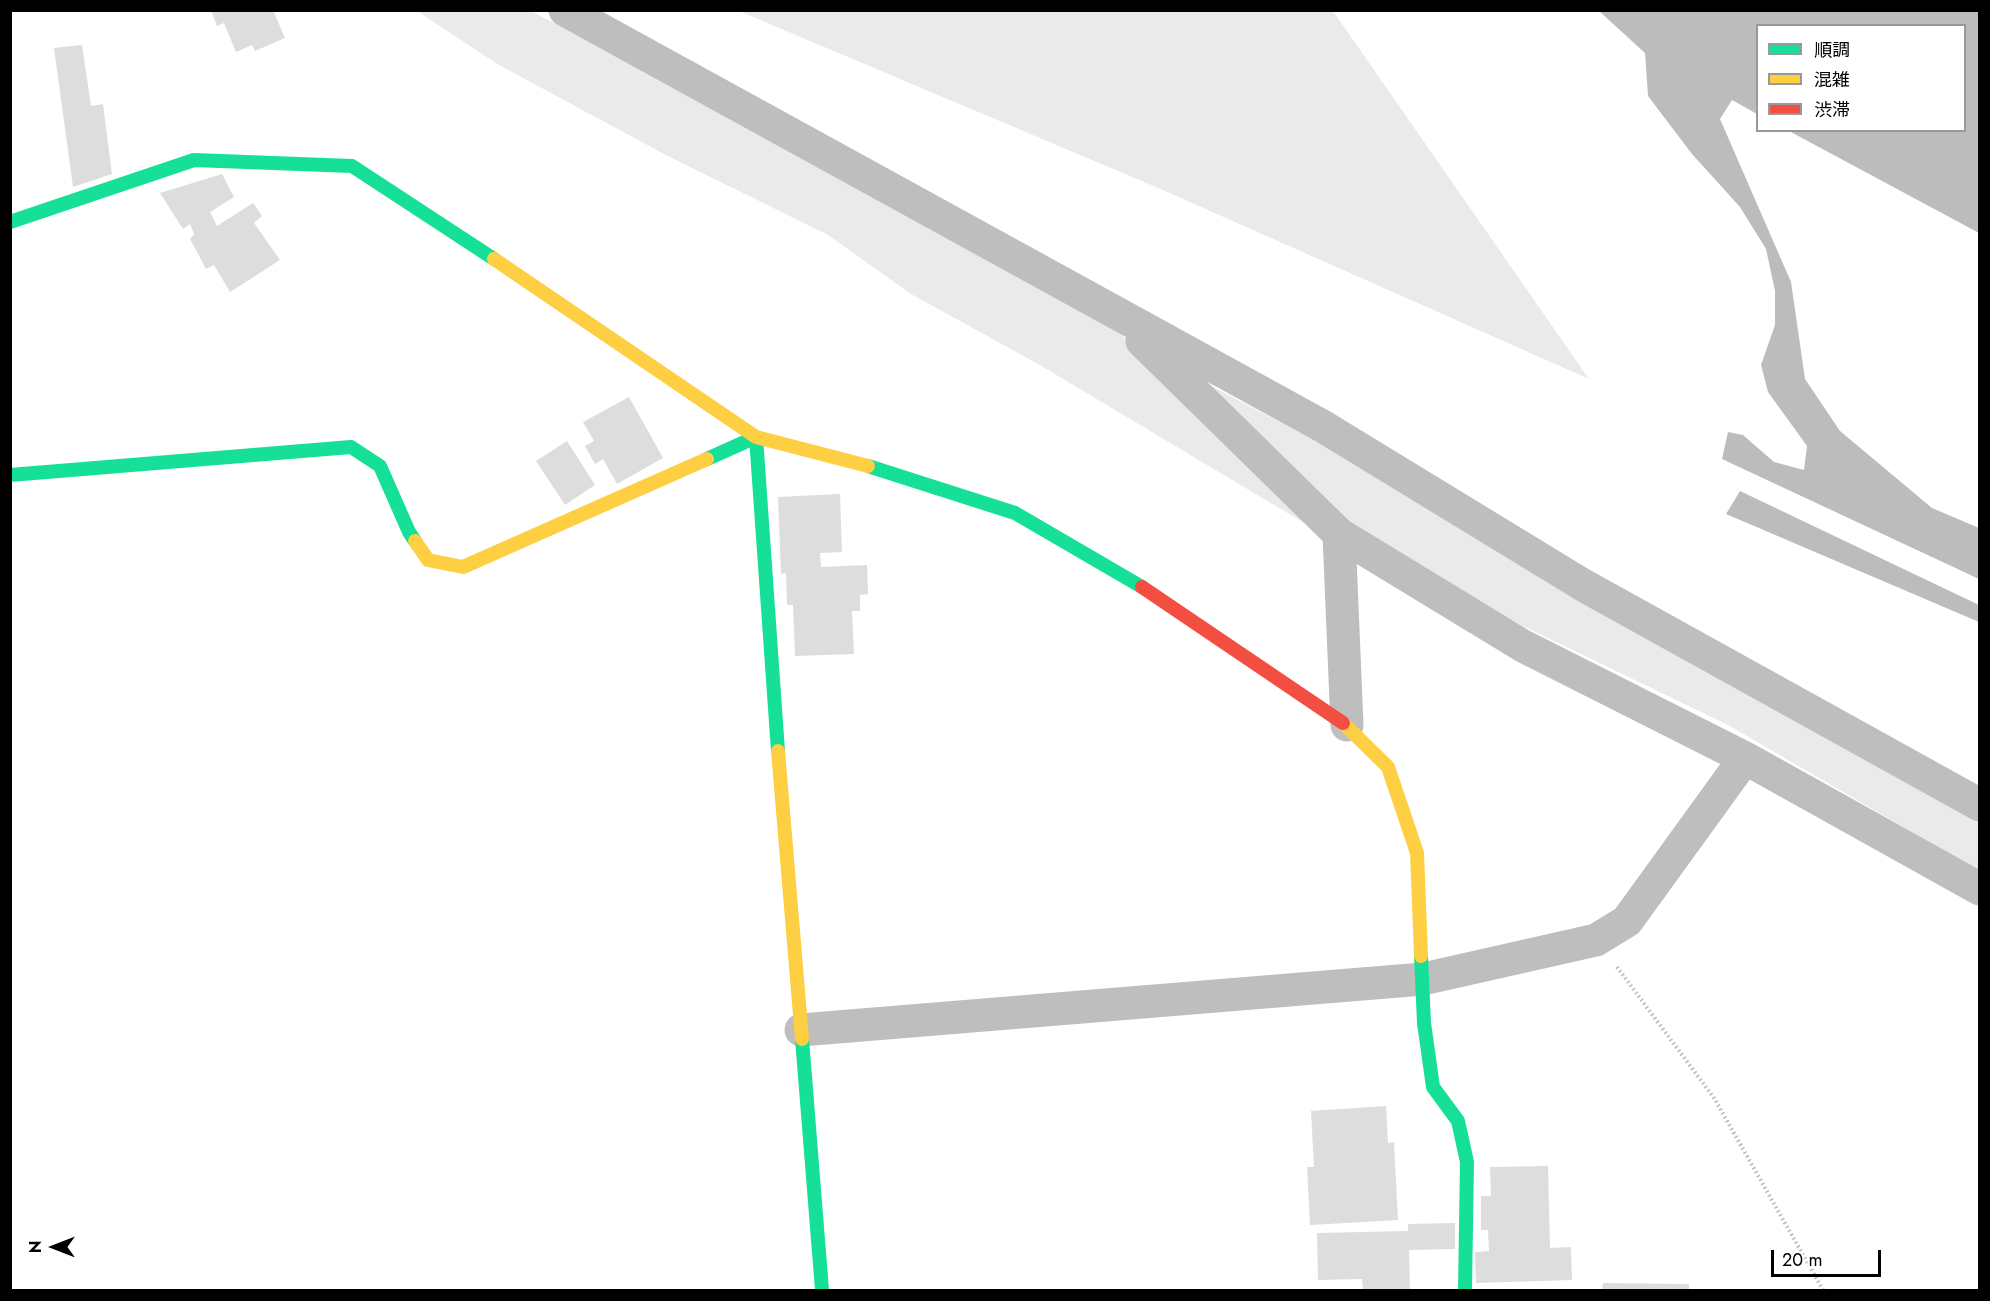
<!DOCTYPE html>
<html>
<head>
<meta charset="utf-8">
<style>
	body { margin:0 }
	#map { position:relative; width:1990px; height:1301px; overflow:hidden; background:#fff; font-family:Jost,"Noto Sans JP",sans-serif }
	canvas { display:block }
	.frame { position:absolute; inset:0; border:12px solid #000; pointer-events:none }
	.legend { position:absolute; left:1756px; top:24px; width:210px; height:108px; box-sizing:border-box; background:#fff; border:2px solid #999; margin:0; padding:8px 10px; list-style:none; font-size:18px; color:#000 }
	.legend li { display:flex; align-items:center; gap:12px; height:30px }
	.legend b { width:30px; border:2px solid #999 }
	.north { position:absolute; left:24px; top:1217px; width:60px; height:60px; -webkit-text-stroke:4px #fff; paint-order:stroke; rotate:270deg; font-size:16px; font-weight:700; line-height:24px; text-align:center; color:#000 }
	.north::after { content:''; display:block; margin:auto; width:21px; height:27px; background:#000; clip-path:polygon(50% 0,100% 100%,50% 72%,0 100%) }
	.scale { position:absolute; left:1771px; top:1250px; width:110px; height:27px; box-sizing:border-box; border:3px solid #000; border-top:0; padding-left:8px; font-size:18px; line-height:21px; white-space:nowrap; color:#000; -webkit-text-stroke:4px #fff; paint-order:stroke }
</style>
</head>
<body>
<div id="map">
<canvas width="1990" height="1301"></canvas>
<div class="frame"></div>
<ul class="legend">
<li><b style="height:8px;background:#16e098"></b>順調</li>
<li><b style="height:8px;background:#ffcf43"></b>混雑</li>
<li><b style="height:8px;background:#f24e42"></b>渋滞</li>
</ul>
<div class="north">N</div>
<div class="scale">20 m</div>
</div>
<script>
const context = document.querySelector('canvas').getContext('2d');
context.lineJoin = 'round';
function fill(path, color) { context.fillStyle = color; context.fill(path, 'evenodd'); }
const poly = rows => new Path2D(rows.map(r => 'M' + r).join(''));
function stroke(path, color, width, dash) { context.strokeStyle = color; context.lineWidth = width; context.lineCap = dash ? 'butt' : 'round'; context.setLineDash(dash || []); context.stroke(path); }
const green = poly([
	[417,11,531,11,714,106,1107,319,1180,397,1311,527,1038,364,911,294,828,235,664,154,499,65],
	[739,11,1333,11,1589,379,1156,187],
	[1185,372,1325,446,1979,819,1979,871,1728,725,1523,626,1455,588,1340,517]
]);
const water = poly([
	[1599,11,1979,11,1979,233,1789,131,1964,130,1964,26,1758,26,1757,114,1732,100,1720,119,1791,282,1805,379,1840,431,1932,508,1979,528,1979,579,1722,459,1728,432,1743,435,1774,462,1804,470,1807,446,1768,392,1761,365,1775,325,1775,291,1766,249,1740,207,1692,154,1648,96,1645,53],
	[1740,491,1979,605,1979,622,1726,514]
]);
const building = poly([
	[211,10,273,10,285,38,255,51,252,45,236,52,224,23,217,26],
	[82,45,91,106,103,104,112,174,73,187,54,48],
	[222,174,234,197,210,212,217,226,253,203,262,216,254,223,280,260,230,292,214,265,206,269,190,239,194,234,190,224,183,229,160,193],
	[629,397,663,458,617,484,603,459,595,464,585,446,594,441,583,422],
	[567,441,595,485,565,505,536,461],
	[840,494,842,552,820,553,821,567,867,565,868,594,860,595,860,611,852,611,854,654,795,656,793,605,787,605,786,573,781,574,778,497],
	[1386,1106,1388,1143,1394,1142,1398,1220,1310,1225,1307,1167,1314,1167,1311,1111],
	[1548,1166,1550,1248,1571,1247,1572,1280,1476,1283,1475,1252,1489,1251,1488,1230,1481,1230,1481,1196,1491,1196,1490,1167],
	[1455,1223,1455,1249,1409,1250,1410,1290,1363,1290,1362,1279,1318,1280,1317,1233,1408,1231,1408,1224],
	[1603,1283,1689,1284,1689,1290,1602,1290]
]);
const path = poly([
	[1617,967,1714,1098,1823,1290]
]);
const street = poly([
	[565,10,1324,427,1583,585,1980,805],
	[1142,341,1339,534,1523,646,1745,758,1980,889],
	[1339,534,1347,725],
	[801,1030,1423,979,1596,940,1627,921,1745,758]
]);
const fast = poly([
	[10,222,194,160,352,166,494,259],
	[707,459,756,437,778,751],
	[868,466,1015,513,1142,587],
	[10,475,351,447,380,466,409,532,415,541],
	[1421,956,1424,1023,1433,1087,1458,1121,1467,1162,1465,1290],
	[802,1039,822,1290]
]);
const slow = poly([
	[494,259,756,437,868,466],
	[415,541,428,560,463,567,707,459],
	[1343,723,1388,767,1417,853,1421,956],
	[778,751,802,1039]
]);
const jam = poly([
	[1142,587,1343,723]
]);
fill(green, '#eaeaea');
fill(water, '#bcbcbc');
fill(building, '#ddd');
stroke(path, '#b8b8b8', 4, [1.5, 3]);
stroke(street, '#bebebe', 33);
stroke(fast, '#16e098', 14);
stroke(slow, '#ffcf43', 14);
stroke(jam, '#f24e42', 14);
</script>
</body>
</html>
